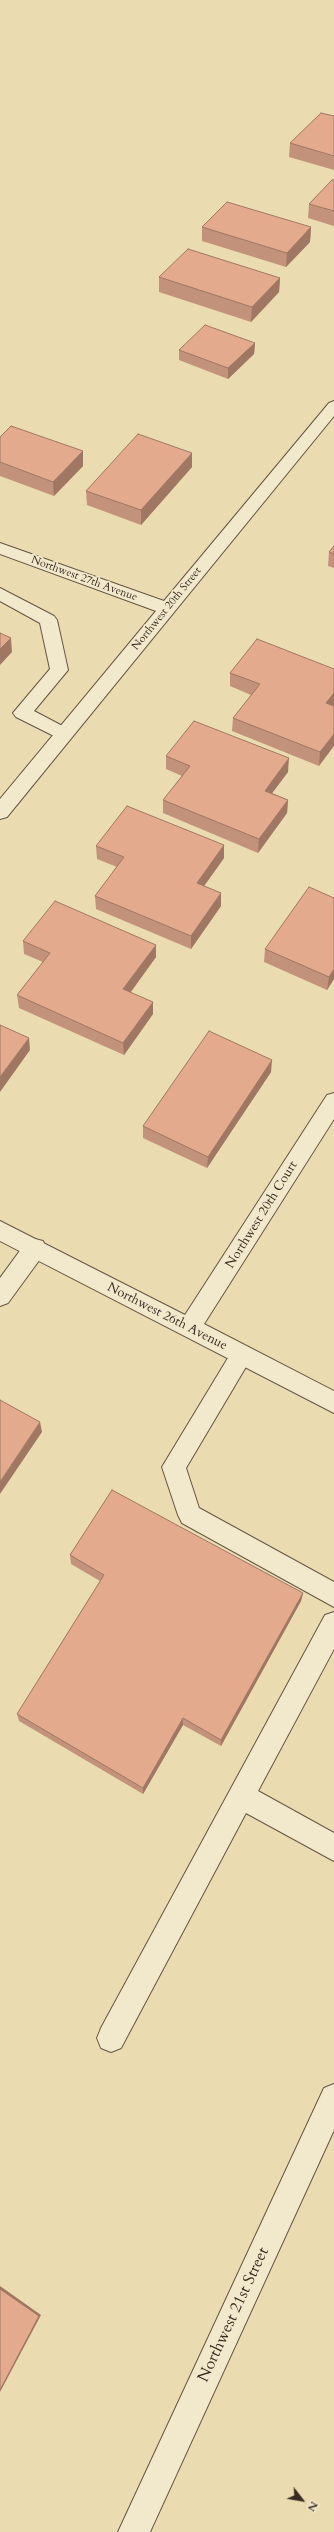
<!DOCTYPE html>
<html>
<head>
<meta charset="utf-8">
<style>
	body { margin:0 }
	#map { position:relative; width:334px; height:2532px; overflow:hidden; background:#ebdbb0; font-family:Cardo,serif }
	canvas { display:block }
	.north { position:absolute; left:282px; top:2480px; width:40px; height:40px; -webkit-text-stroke:3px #f2e8cc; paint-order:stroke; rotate:121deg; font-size:11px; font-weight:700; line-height:16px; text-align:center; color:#382a1f }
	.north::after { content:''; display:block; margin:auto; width:14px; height:18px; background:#382a1f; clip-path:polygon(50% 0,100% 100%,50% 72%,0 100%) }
</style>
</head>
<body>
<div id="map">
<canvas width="334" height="2532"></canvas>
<div class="north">N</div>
</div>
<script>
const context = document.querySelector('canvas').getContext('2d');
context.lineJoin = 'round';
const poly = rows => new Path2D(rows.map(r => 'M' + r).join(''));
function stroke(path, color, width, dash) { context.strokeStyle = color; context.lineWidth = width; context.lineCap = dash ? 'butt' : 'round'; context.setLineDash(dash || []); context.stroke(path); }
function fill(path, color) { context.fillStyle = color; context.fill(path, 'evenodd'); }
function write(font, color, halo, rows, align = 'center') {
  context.font = font + ' Cardo,serif'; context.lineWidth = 3.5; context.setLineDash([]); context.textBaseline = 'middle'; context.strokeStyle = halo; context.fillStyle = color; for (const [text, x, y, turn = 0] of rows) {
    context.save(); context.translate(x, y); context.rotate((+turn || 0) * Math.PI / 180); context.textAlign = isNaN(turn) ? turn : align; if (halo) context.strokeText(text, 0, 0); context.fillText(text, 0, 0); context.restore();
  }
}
const lane = poly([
	[0,588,54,616,57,620,68,670,34,711,70,730,73,734,70,738,64,740,58,738,16,717,13,713,50,669,40,623,0,601,0,588],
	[35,1239,43,1241,46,1248,43,1255,8,1303,0,1306,0,1278,27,1241,35,1239],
	[242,1345,250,1348,253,1355,186,1468,199,1508,334,1582,334,1607,182,1523,178,1515,162,1467,234,1348,242,1345],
	[334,1612,334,1649,258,1791,334,1833,334,1861,246,1813,121,2048,111,2052,101,2048,97,2038,101,2028,325,1615,334,1612]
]);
const street = poly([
	[334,401,334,416,7,817,0,819,0,799,156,611,0,554,0,543,164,601,329,403,334,401],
	[334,1093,334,1119,204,1324,334,1391,334,1413,0,1241,0,1221,185,1315,327,1095,334,1093],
	[334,2084,334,2130,150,2532,118,2532,324,2088,334,2084]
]);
const wall = poly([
	[334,116,334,170,289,157,290,143],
	[334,180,334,226,308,218,309,204],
	[202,227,311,227,310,242,286,267,202,241],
	[159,277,280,278,279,292,251,322,159,292],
	[255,343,254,354,228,379,179,360,179,350],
	[0,437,83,451,83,466,54,496,0,476],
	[192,467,141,525,87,505,86,491],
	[334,546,334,568,328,566,329,552],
	[334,669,334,705,319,766,232,731,233,718,251,695,230,686,230,673],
	[166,756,288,772,272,793,288,800,287,813,258,853,163,813,163,800,182,776,166,769],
	[96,846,224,858,204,886,221,893,221,906,191,949,96,909,95,896,117,867,97,859],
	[334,898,334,979,327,990,264,962,265,949],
	[23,941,156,957,131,992,153,1014,124,1055,19,1008,17,995,43,962,24,954],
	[271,1072,207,1168,143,1138,143,1126],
	[70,1555,303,1593,301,1601,221,1746,183,1725,143,1794,19,1721,17,1714,100,1581,71,1564]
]);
const shadedWall = poly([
	[311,227,310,242,286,267,287,253],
	[280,278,279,292,251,322,252,307],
	[255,343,254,354,228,379,228,368],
	[83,451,83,466,54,496,53,482],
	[192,453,192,467,141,525,141,510],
	[11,638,12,652,0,665,0,649],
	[334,693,334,705,325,717,326,703],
	[334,734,334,746,319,766,320,752],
	[289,758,288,772,264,804,265,791],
	[288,800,287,813,258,853,259,839],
	[224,845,224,858,197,896,197,883],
	[221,893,221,906,191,949,191,936],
	[156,945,156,957,124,1001,123,989],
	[334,969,334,979,327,990,329,977],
	[153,1002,153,1014,124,1055,123,1043],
	[29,1038,30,1050,0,1092,0,1077],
	[272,1060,271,1072,207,1168,208,1157],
	[40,1422,42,1432,0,1494,0,1482],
	[303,1593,301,1601,221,1746,221,1740],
	[183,1718,183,1725,143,1794,143,1788],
	[0,2286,41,2315,0,2392]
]);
const building = poly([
	[321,113,334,116,334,156,290,143,321,113],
	[332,180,334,180,334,211,309,204,332,180],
	[227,202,311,227,287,253,202,227,227,202],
	[188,249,280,278,252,307,159,277,188,249],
	[205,325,255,343,228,368,179,350,205,325],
	[11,426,83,451,53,482,0,462,0,437,11,426],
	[138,434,192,453,141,510,86,491,138,434],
	[334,546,334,554,329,552,334,546],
	[0,633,11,638,0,649,0,633],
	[257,639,334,669,334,693,326,703,334,706,334,734,320,752,233,718,260,684,230,673,257,639],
	[194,721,289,758,265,791,288,800,259,839,163,800,190,766,166,756,194,721],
	[127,806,224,845,197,883,221,893,191,936,95,896,124,857,96,846,127,806],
	[309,887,334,898,334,969,329,977,265,949,309,887],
	[55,901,156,945,123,989,153,1002,123,1043,17,995,50,953,23,941,55,901],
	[0,1025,29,1038,0,1077,0,1025],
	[209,1031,272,1060,208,1157,143,1126,209,1031],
	[0,1400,40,1422,0,1482,0,1400],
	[112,1490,303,1593,221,1740,183,1718,143,1788,17,1714,104,1575,70,1555,112,1490],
	[0,2289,39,2316,0,2390,0,2289]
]);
const farStreetnames = [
	["Northwest 27th Avenue",84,579,20],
	["Northwest 20th Street",167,609,-51]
];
const streetNames = [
	["Northwest 20th Court",262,1215,-58],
	["Northwest 26th Avenue",167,1317,27]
];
const nearStreetnames = [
	["Northwest 21st Street",234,2315,-65]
];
stroke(lane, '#655643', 2);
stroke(street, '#655643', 2);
fill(lane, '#f2e8cc');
fill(street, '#f2e8cc');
fill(wall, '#c3927a');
fill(shadedWall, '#9f7763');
fill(building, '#e3aa8e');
stroke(building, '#9f7763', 1);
write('11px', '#382a1f', '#f2e8cc', farStreetnames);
write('13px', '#382a1f', '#f2e8cc', streetNames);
write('16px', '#382a1f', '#f2e8cc', nearStreetnames);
</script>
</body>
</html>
